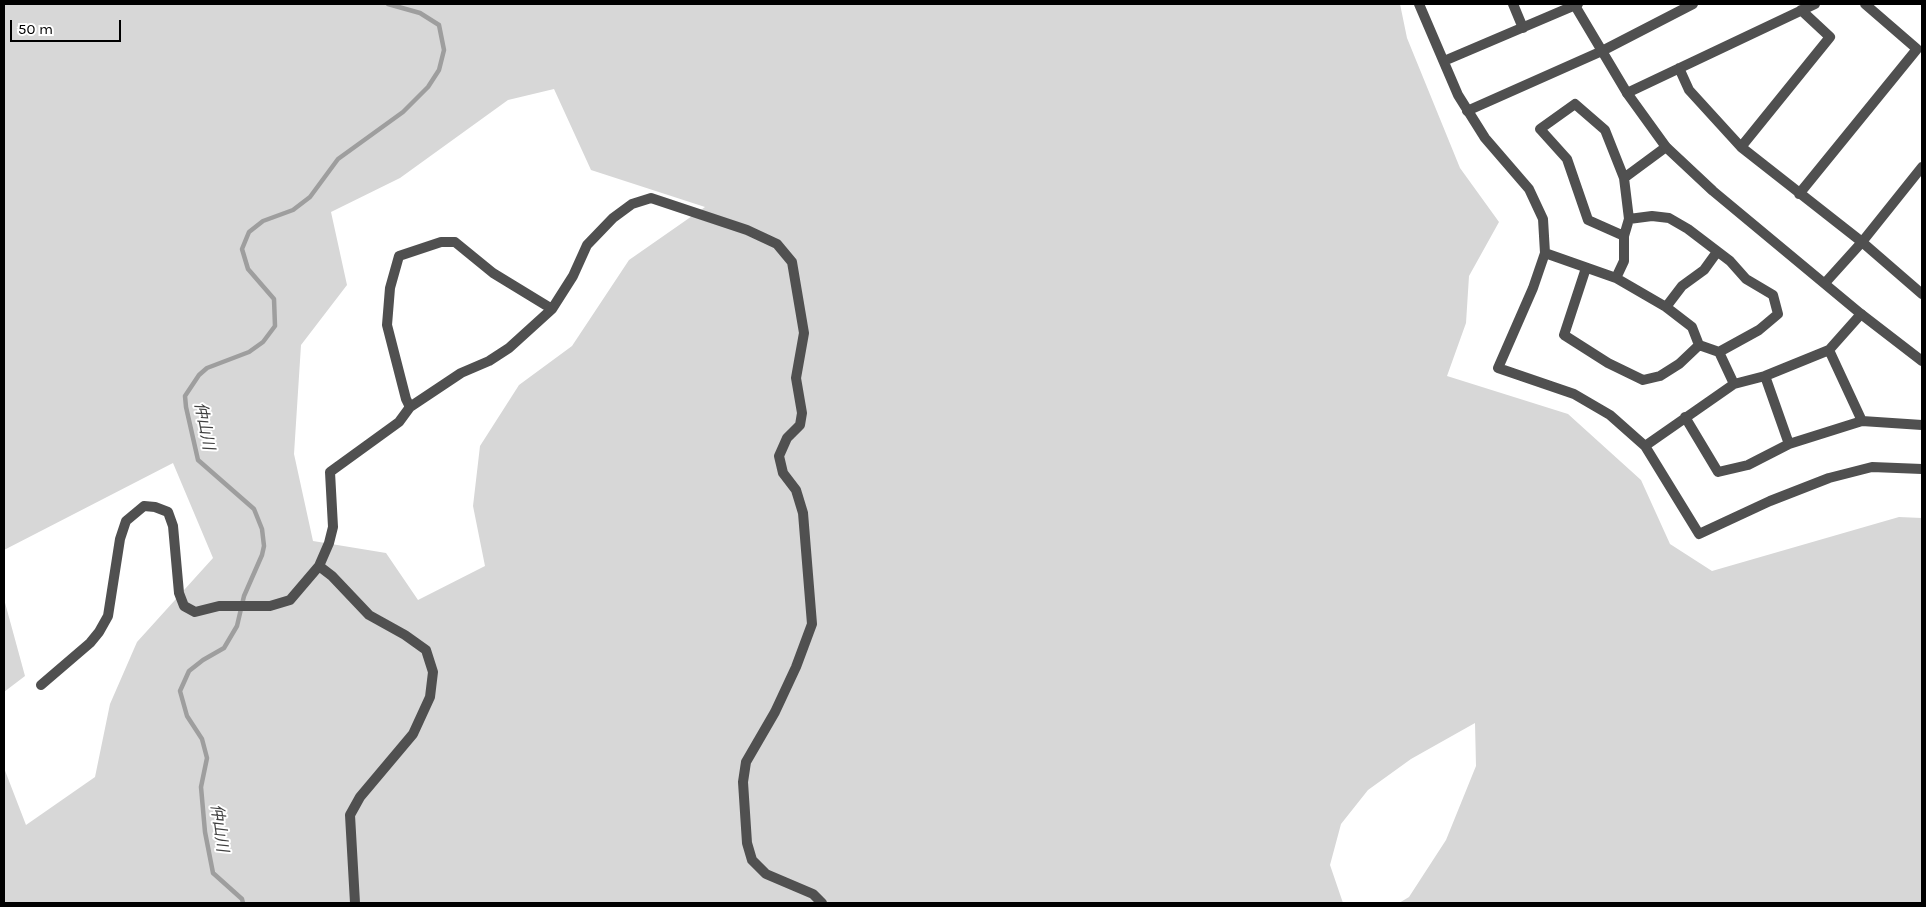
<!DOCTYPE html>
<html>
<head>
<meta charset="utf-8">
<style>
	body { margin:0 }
	#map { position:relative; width:1926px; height:907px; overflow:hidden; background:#fff; font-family:Karla,sans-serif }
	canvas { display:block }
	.frame { position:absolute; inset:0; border:5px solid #000; pointer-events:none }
	.scale { position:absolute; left:10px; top:20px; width:111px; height:22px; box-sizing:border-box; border:2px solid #000; border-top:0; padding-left:6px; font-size:15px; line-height:18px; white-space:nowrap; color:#000; -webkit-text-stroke:4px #fff; paint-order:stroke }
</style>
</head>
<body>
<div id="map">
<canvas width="1926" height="907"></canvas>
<div class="frame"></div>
<div class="scale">50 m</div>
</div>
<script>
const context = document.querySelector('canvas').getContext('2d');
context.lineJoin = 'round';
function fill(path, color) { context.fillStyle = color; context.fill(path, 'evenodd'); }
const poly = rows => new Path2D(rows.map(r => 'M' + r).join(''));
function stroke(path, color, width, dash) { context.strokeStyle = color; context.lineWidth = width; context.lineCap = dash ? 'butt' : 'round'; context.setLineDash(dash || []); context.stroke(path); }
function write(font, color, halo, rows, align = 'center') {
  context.font = font + ' Karla,"Noto Sans JP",sans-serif'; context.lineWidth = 4; context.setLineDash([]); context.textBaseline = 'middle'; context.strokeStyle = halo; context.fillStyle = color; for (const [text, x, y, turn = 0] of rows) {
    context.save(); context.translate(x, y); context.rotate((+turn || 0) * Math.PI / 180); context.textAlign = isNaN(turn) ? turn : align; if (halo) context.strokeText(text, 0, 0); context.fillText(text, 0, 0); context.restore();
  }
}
const green = poly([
	[4,4,1400,4,1407,38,1460,168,1499,222,1469,276,1466,323,1447,376,1568,414,1641,480,1670,544,1712,571,1899,517,1922,518,1922,903,1399,903,1409,897,1446,840,1476,766,1475,723,1411,759,1368,790,1341,824,1330,865,1343,903,4,903,4,768,26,825,95,777,110,704,137,642,213,558,173,463,4,550],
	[554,89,591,170,705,207,629,260,572,346,519,385,480,446,473,506,485,566,418,600,386,553,313,541,294,454,301,345,347,285,331,212,400,178,508,100],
	[4,599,25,676,4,692]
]);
const stream = poly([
	[243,903,242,899,213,873,205,832,201,787,207,758,202,739,187,716,180,691,189,671,203,660,224,648,237,626,244,596,262,555,264,546,262,529,254,509,198,460,186,407,185,396,199,375,207,368,249,352,263,342,275,326,274,299,248,269,242,249,249,232,263,221,293,210,310,197,338,159,403,112,428,87,439,70,444,50,439,25,420,13,388,4]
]);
const pedestrian = poly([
	[1467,111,1602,51,1693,4]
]);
const minor = poly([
	[1419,4,1458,95,1485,138,1529,189,1543,219,1545,253,1533,288,1498,368,1574,394,1610,415,1645,446,1699,534,1770,501,1829,478,1872,467,1922,469],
	[1513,4,1523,28],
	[1444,61,1578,4],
	[1679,68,1689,90,1741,147,1862,242,1922,294],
	[1627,93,1815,4],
	[1741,147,1830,37,1801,10],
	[1624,178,1666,147],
	[1799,194,1917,49,1865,4],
	[1629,219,1652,216,1669,218,1688,229,1730,261,1746,279,1773,295,1778,314,1759,330,1719,352],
	[1545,253,1616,278,1666,307,1692,327,1699,345,1719,352,1734,384],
	[1586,268,1564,335,1608,363,1643,380,1660,376,1679,364,1699,345],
	[1616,278,1624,261,1624,236,1629,219,1624,178,1605,130,1575,104,1540,129,1567,159,1588,220,1624,236],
	[1825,283,1862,242,1922,167],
	[1666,307,1682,286,1704,270,1717,252],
	[1829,350,1862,421],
	[1765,376,1789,444],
	[410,407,406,399,387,325,390,288,399,256,441,242,455,242,493,273,552,309],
	[1685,417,1718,472,1748,465,1789,444,1862,421,1922,425],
	[1645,446,1734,384,1765,376,1829,350,1861,314],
	[319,566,332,576,369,615,405,635,426,650,433,672,430,697,413,734,360,797,350,815,355,903],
	[41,685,90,643,99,632,108,616,120,539,126,521,144,506,155,507,168,512,173,526,179,593,184,606,195,612,219,606,270,606,290,600,319,566,329,543,333,527,330,472,399,422,410,407,461,373,489,361,509,348,552,309,573,276,587,245,613,218,632,204,651,198,747,230,777,244,792,262,804,333,796,378,802,413,800,425,787,438,779,456,783,473,796,490,803,513,812,624,796,667,775,712,746,762,743,782,747,843,752,860,766,874,813,894,822,903]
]);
const tertiary = poly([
	[1574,4,1627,93,1666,147,1713,191,1861,314,1922,361]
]);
const waterNames = [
	["仲山川",204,426,79],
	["仲山川",219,828,82]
];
fill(green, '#d7d7d7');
stroke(stream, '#9e9e9e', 4.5);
stroke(pedestrian, '#505050', 10);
stroke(minor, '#505050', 10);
stroke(tertiary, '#505050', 10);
write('italic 16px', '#3f3f3f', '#fff', waterNames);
</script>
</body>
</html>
